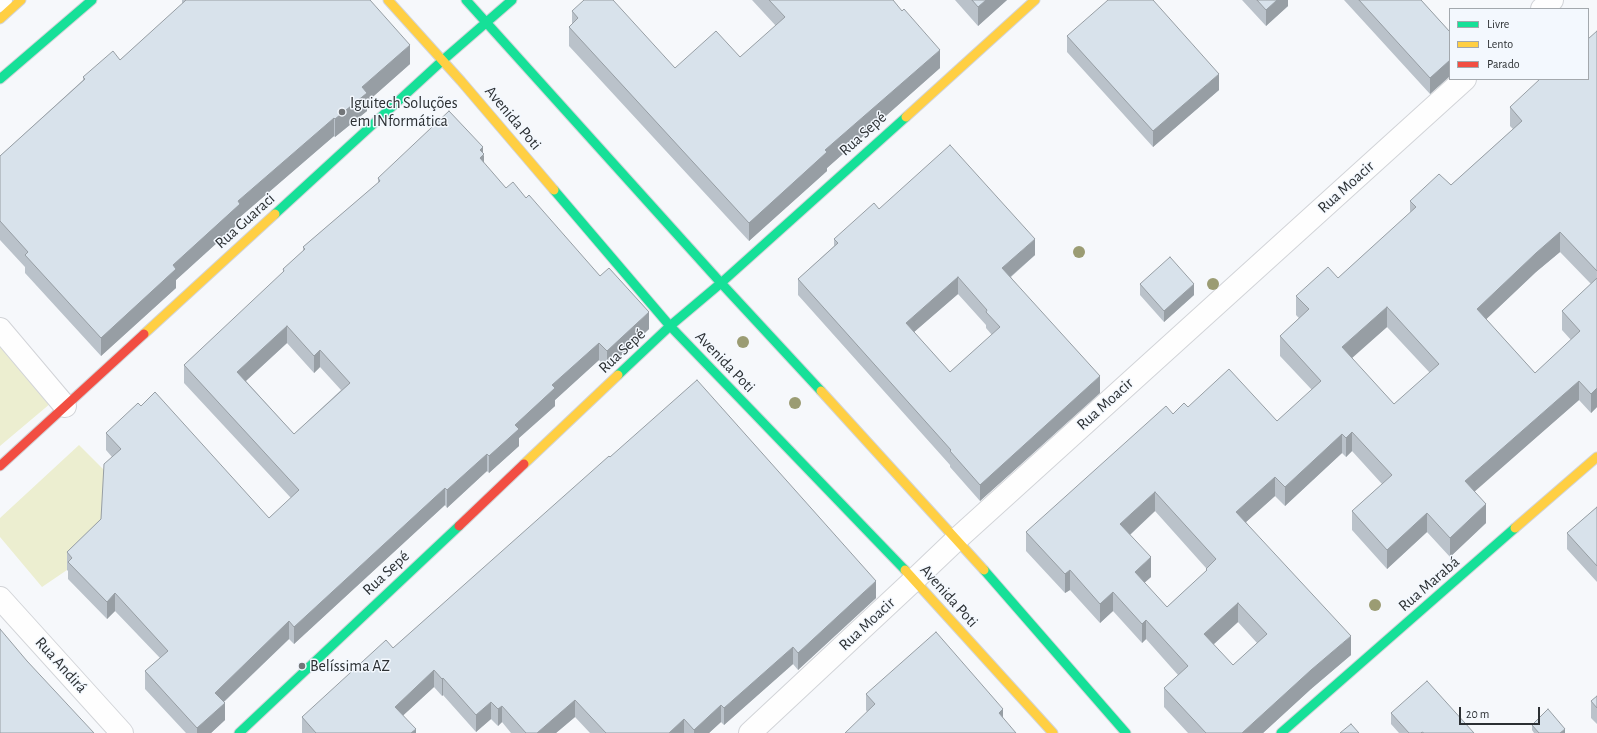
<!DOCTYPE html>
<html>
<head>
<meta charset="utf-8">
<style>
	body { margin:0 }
	#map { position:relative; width:1597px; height:733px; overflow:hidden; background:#f6f8fb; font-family:"Alegreya Sans",sans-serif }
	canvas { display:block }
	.legend { position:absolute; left:1449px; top:8px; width:140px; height:72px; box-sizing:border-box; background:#f3f8fe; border:1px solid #a3a8ad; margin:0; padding:5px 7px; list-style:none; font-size:12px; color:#2c3033 }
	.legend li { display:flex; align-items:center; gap:8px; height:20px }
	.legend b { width:20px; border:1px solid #a3a8ad }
	.scale { position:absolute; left:1459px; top:707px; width:81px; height:18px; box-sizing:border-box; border:2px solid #2c3033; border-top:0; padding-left:5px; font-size:12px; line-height:14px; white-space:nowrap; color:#2c3033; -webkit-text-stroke:3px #f3f8fe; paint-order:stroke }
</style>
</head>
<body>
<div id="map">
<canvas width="1597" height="733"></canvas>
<ul class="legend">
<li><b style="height:5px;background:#16e098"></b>Livre</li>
<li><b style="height:5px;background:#ffcf43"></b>Lento</li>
<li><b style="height:5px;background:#f24e42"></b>Parado</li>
</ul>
<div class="scale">20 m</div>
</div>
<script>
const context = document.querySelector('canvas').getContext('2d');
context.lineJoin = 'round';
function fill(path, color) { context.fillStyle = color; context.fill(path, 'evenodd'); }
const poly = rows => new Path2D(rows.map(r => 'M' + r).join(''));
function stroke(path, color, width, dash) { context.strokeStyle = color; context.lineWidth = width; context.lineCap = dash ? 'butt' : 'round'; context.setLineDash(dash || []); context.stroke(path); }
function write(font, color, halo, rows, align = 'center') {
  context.font = font + ' "Alegreya Sans",sans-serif'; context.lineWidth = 3; context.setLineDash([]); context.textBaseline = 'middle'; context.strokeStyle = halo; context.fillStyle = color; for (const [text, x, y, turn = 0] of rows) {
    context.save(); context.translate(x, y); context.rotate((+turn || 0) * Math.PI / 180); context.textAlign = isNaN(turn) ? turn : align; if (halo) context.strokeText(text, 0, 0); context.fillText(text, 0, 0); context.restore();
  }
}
const green = poly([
	[0,344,51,403,0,446],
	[79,445,110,476,101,536,67,570,42,587,0,537,0,518]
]);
const street = poly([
	[0,1,1,0],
	[1542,9,1552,0],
	[0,329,65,406],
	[0,598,122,733],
	[750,733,914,580,957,539,1465,79]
]);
const fast = poly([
	[466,0,721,283,821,391],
	[0,79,92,0],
	[554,190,670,326,905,570],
	[275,214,443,60,512,0],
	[618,375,670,326,721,283,906,117],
	[984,570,1126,733],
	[239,733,459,526],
	[1281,733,1515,528]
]);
const slow = poly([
	[388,0,461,81,554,190],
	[0,19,21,0],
	[906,117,1035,0],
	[144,334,275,214],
	[821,391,984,570],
	[524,464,618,375],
	[1515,528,1597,457],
	[905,570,1053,733]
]);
const jam = poly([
	[0,466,144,334],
	[459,526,524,464]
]);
const trees = [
	[1079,252],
	[1213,284],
	[743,342],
	[795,403],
	[1375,605]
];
const wall = poly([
	[182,0,370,0,410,64,367,102,367,111,335,137,334,136,240,217,240,222,176,280,176,288,101,356,25,273,25,267,0,240,0,156,83,80,83,77,120,60,182,4],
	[752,0,893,0,940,68,827,168,827,171,749,241,569,46,569,27,572,24,572,11,675,68,740,57,776,26],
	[955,0,1007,0,978,26],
	[1242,0,1288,0,1288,6,1266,26],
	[1344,0,1421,0,1450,32,1450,76,1430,94],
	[1597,31,1597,407,1591,413,1579,400,1474,491,1486,523,1450,557,1427,532,1387,569,1352,530,1352,511,1382,484,1352,451,1346,457,1342,453,1285,506,1275,496,1246,522,1351,655,1311,689,1263,733,1188,733,1164,707,1164,688,1178,675,1146,639,1142,643,1113,611,1100,623,1070,590,1065,593,1026,551,1026,532,1173,414,1188,407,1277,421,1312,390,1280,356,1280,336,1299,318,1296,315,1296,296,1338,278,1410,213,1410,201,1451,185,1513,129,1510,126,1510,107,1588,79],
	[1560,252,1591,284,1562,311,1562,330,1571,340,1535,373,1486,319,1536,272],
	[1387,327,1430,373,1394,404,1351,358],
	[1155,511,1206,568,1206,571,1167,607,1144,583,1151,577,1130,535],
	[1238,622,1257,643,1233,665,1213,645],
	[1067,36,1219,90,1153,147,1067,52],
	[483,153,484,164,506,188,526,198,600,276,649,329,607,369,599,360,555,400,555,406,519,438,519,446,489,473,487,471,447,508,445,505,294,644,289,639,224,702,225,720,211,733,186,733,145,689,145,671,160,658,115,611,107,619,68,579,68,571,67,570,67,552,101,519,112,457,106,450,106,433,141,406,269,518,291,498,184,383,184,365,283,273,283,269,303,251,303,247,378,183,378,178],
	[287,343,314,373,320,367,341,390,294,434,246,381],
	[879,209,1035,255,1011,277,1100,393,980,501,950,467,950,465,798,295,798,279,834,246,834,239],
	[958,294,986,325,986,328,992,335,950,372,914,332],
	[1140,284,1194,295,1164,322,1140,295],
	[610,457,876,598,798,670,793,664,724,725,721,722,709,733,590,733,575,717,556,733,511,733,502,722,498,726,491,719,476,732,443,695,442,696,434,687,403,715,416,733,302,733,302,717,393,648],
	[1597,507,1597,582,1567,549,1567,533],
	[866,694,1003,718,867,712,866,710],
	[1597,696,1597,724,1591,718,1591,701],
	[1391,713,1474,733,1399,733,1391,724],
	[1532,725,1565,733,1534,733,1532,730]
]);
const shadedWall = poly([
	[986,0,1007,0,978,26,978,7],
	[1277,0,1288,0,1288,6,1266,26,1266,10],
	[410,45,410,64,367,102,367,111,335,137,335,119,362,87],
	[940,50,940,68,827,168,827,171,749,241,749,223,825,150],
	[1450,60,1450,76,1430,94,1430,78],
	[1219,74,1219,90,1153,147,1153,131],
	[334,118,334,136,240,217,240,222,176,280,176,288,101,356,101,338,173,265,238,201],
	[483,147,483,156,484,154,484,172,480,176,480,150],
	[1560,232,1560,252,1536,272,1477,328,1477,309,1536,253],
	[1035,239,1035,255,1002,284,1002,268],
	[958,277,958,294,906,339,906,323],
	[1194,284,1194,295,1164,322,1164,311],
	[1387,307,1387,327,1342,367,1342,347],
	[649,312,649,329,607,369,607,351],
	[287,326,287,343,237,389,237,372],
	[599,343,599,360,555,400,555,406,519,438,519,446,489,473,489,456,515,425,552,385],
	[320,350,320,367,314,373,314,356],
	[1100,376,1100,393,980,501,980,485],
	[1579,381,1579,400,1465,500,1465,481],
	[1597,388,1597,407,1591,413,1591,394],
	[1352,432,1352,451,1346,457,1346,438],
	[1342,434,1342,453,1285,506,1285,487],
	[487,454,487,471,447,508,447,490],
	[1275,477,1275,496,1236,531,1236,512],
	[445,488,445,505,294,644,294,627],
	[1155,492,1155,511,1120,544,1120,524],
	[1486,504,1486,523,1450,557,1450,538],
	[1427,513,1427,532,1387,569,1387,550],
	[1151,557,1151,577,1135,591,1135,572],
	[1070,570,1070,590,1065,593,1065,574],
	[876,581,876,598,798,670,798,653],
	[1113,592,1113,611,1100,623,1100,604],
	[115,593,115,611,107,619,107,602],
	[1238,603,1238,622,1204,653,1204,634],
	[1146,620,1146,639,1142,643,1142,624],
	[289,621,289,639,215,710,215,693],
	[1351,636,1351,655,1311,689,1263,733,1242,733,1311,670],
	[793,647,793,664,724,725,724,708],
	[434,670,434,687,395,723,395,707],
	[443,678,443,695,442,696,442,679],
	[575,700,575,717,556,733,537,733],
	[491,702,491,719,476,732,476,715],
	[225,703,225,720,211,733,197,733,197,728],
	[721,705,721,722,709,733,694,733,694,730],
	[502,706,502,722,498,726,498,709],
	[1003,709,1003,726,999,713],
	[684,719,684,733,669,733],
	[416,729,416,733,411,733],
	[1565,729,1565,733,1560,733]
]);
const building = poly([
	[186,0,370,0,410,45,362,87,367,93,335,119,334,118,238,201,240,204,173,265,176,269,101,338,25,255,28,252,0,221,0,156,85,79,83,77,113,51,120,60,186,0],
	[584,0,613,0,675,68,716,31,740,57,785,17,769,0,893,0,902,11,904,9,940,50,825,150,827,152,749,223,569,27,578,18,572,11,584,0],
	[972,0,986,0,978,7,972,0],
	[1108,0,1153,0,1219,74,1153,131,1067,36,1108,0],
	[1257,0,1277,0,1266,10,1257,0],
	[1359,0,1421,0,1450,32,1450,60,1430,78,1359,0],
	[1597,31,1597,271,1560,232,1536,253,1477,309,1535,373,1580,331,1562,311,1597,278,1597,388,1591,394,1579,381,1465,481,1486,504,1450,538,1427,513,1387,550,1352,511,1392,475,1352,432,1346,438,1342,434,1285,487,1275,477,1236,512,1351,636,1311,670,1242,733,1206,733,1164,688,1188,666,1146,620,1142,624,1113,592,1100,604,1070,570,1065,574,1026,532,1166,406,1173,414,1184,403,1188,407,1229,369,1277,421,1321,381,1280,336,1309,309,1296,296,1328,267,1338,278,1416,207,1410,201,1439,174,1451,185,1522,121,1510,107,1540,79,1588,79,1588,39,1597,31],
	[1387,307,1439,364,1394,404,1342,347,1387,307],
	[1155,492,1216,559,1206,569,1207,570,1167,607,1135,572,1151,557,1120,524,1155,492],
	[1238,603,1267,634,1233,665,1204,634,1238,603],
	[449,111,483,147,480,150,484,154,480,158,506,188,513,182,526,198,529,195,600,276,609,268,649,312,607,351,599,343,552,385,555,388,515,425,519,429,489,456,487,454,447,490,445,488,294,627,289,621,215,693,225,703,197,728,145,671,168,651,115,593,107,602,68,562,72,558,67,552,101,519,104,464,121,449,106,433,138,403,141,406,155,392,269,518,299,490,184,365,284,271,283,269,305,249,303,247,380,181,378,178,449,111],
	[287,326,314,356,320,350,350,383,294,434,237,372,287,326],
	[950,145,1035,239,1002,268,1100,376,980,485,950,451,951,450,798,279,838,243,834,239,874,203,879,209,950,145],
	[958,277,987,310,986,312,1000,327,950,372,906,323,958,277],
	[1170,257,1194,284,1164,311,1140,284,1170,257],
	[697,380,876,581,798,653,793,647,724,708,721,705,694,730,684,719,669,733,606,733,575,700,537,733,526,733,502,706,498,709,491,702,476,715,443,678,442,679,434,670,395,707,416,729,411,733,316,733,302,717,386,640,393,648,609,456,610,457,697,380],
	[1597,507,1597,566,1567,533,1597,507],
	[0,629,27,661,94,733,0,733,0,629],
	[936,632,1003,709,999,713,1016,733,845,733,875,704,866,694,936,632],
	[1427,681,1474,733,1424,733,1422,732,1421,733,1409,733,1391,713,1427,681],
	[1597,696,1597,708,1591,701,1597,696],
	[1548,709,1565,729,1560,733,1539,733,1532,725,1548,709],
	[1351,724,1359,733,1340,733,1351,724]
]);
const markers = [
	[342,112,4,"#737679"],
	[302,666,4,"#737679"]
];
const poiNames = [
	["Iguitech Soluções",350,103],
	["em INformática",350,121],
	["Belíssima AZ",310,666]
];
const streetNames = [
	["Avenida Poti",513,118,50],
	["Rua Sepé",863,134,-42],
	["Rua Moacir",1346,187,-42],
	["Rua Guaraci",245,221,-42],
	["Rua Sepé",622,351,-43],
	["Avenida Poti",725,362,46],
	["Rua Moacir",1105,404,-42],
	["Rua Sepé",386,573,-43],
	["Rua Marabá",1429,584,-41],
	["Avenida Poti",949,596,48],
	["Rua Moacir",867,624,-43],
	["Rua Andirá",61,665,48]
];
fill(green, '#eceed0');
stroke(street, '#d2d4d8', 24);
stroke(fast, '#d2d4d8', 11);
stroke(slow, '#d2d4d8', 11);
stroke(jam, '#d2d4d8', 11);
stroke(street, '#fefefe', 22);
stroke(fast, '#16e098', 9);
stroke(slow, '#ffcf43', 9);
stroke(jam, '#f24e42', 9);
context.fillStyle = '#9b9c73';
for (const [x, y] of trees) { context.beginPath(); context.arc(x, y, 6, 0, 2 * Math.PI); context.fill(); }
fill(wall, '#bac2ca');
fill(shadedWall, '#979ea4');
fill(building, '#d8e2eb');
stroke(building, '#979ea4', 1);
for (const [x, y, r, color] of markers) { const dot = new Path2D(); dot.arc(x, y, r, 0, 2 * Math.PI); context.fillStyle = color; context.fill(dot); stroke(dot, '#f3f8fe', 1.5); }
write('16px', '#2c3033', '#f3f8fe', poiNames, 'left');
write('16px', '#2c3033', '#f3f8fe', streetNames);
</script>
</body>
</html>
